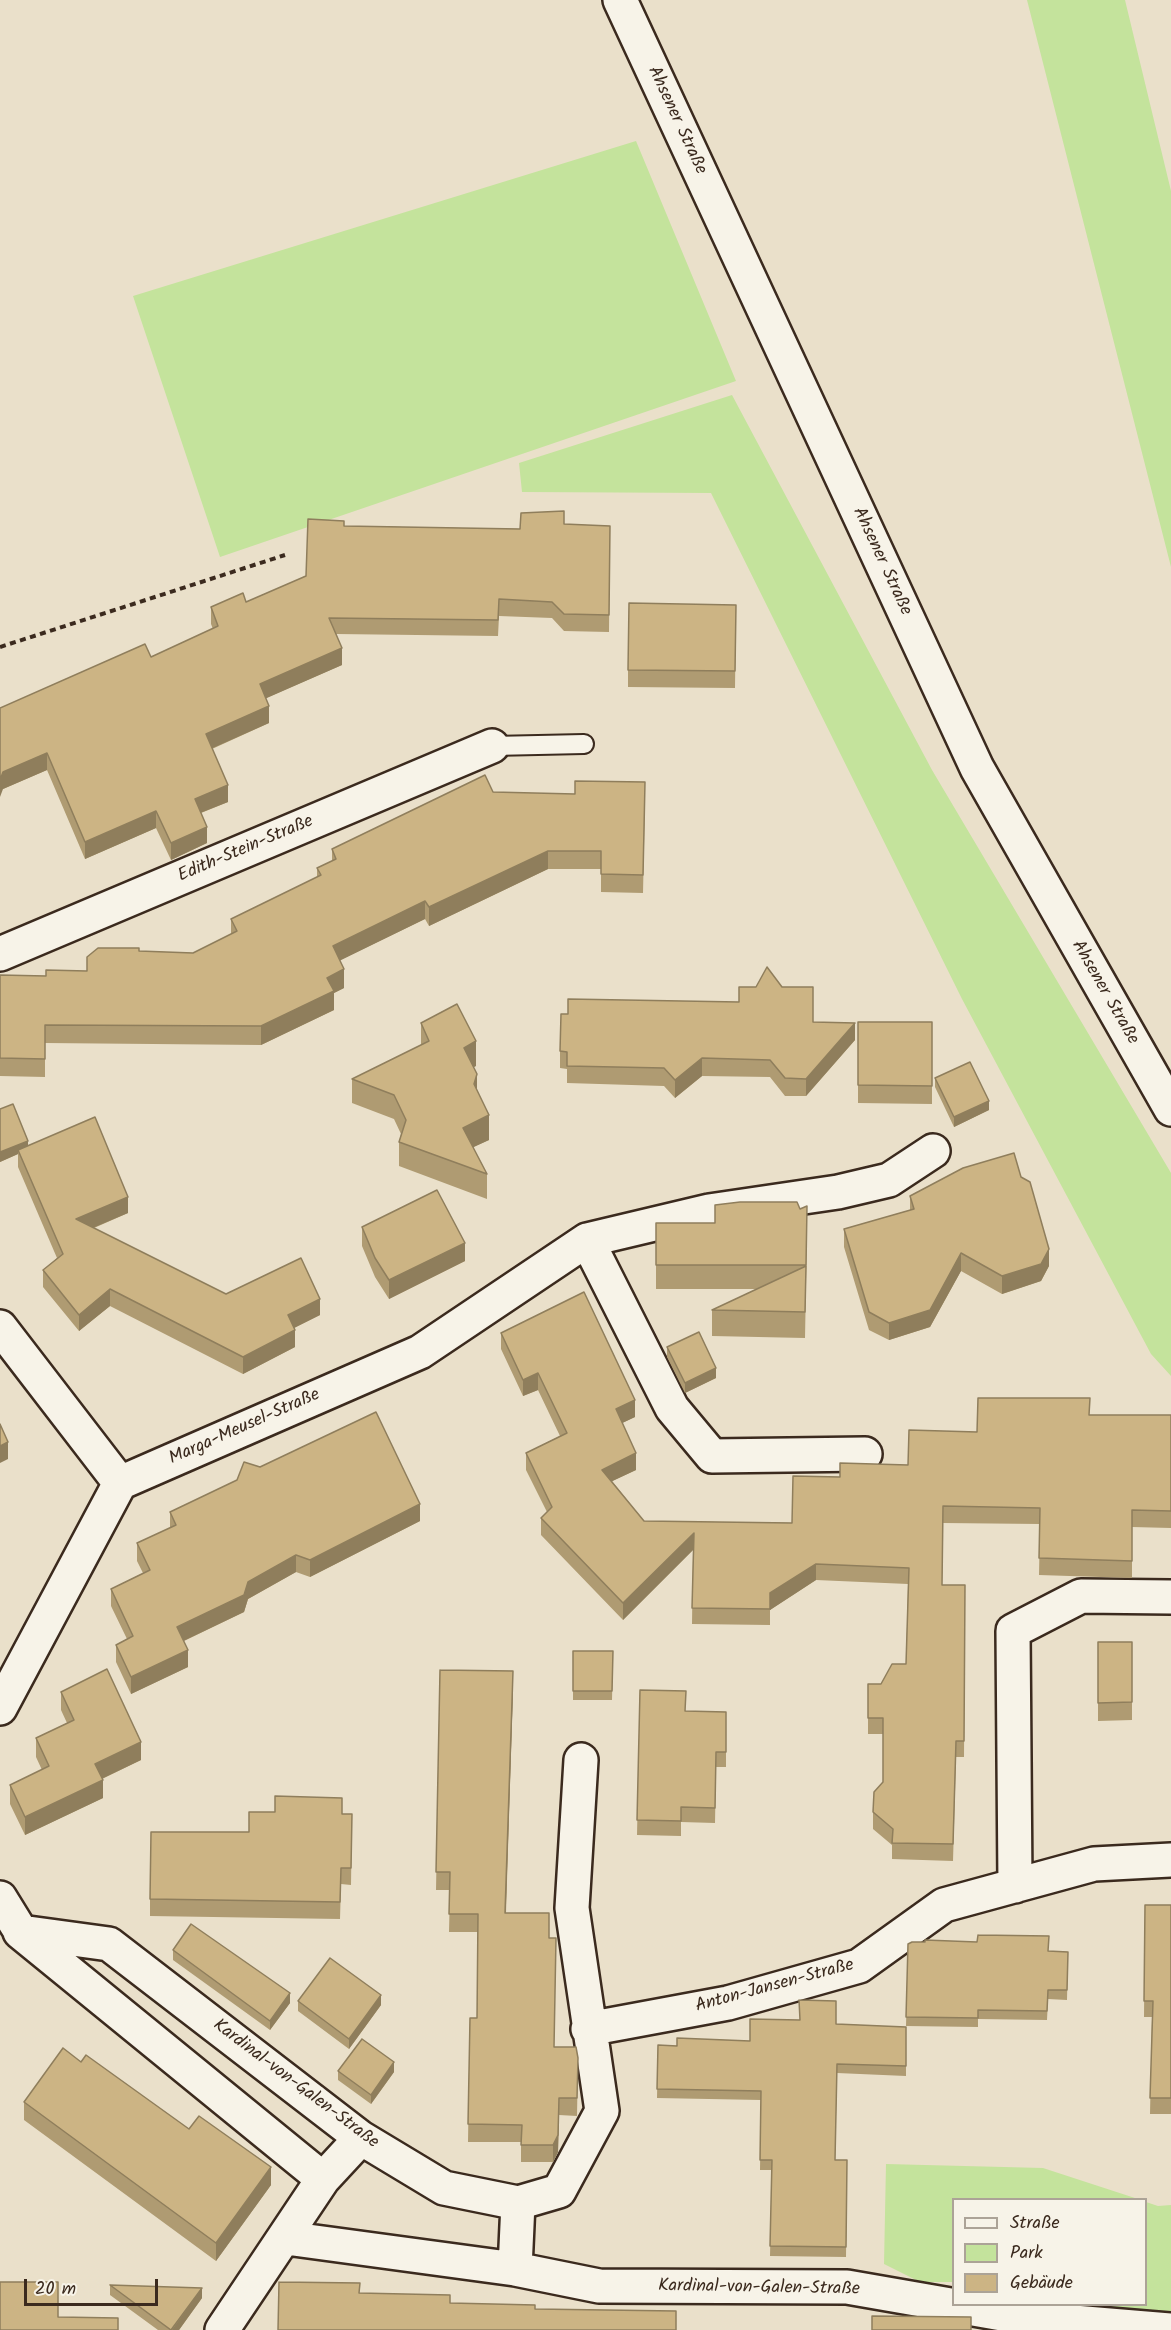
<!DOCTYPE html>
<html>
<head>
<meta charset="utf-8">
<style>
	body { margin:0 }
	#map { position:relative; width:1171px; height:2330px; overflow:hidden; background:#eae0ca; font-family:Kalam,sans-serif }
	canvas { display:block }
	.legend { position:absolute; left:952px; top:2198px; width:195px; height:108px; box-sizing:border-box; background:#f7f3e8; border:2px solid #aca397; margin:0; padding:8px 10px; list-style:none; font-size:18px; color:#3b2a1e }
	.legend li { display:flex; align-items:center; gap:12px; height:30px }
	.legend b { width:30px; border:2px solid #aca397 }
	.scale { position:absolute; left:24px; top:2279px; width:134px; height:27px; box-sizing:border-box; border:3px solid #3b2a1e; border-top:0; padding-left:8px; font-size:18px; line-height:21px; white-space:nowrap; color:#3b2a1e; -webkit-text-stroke:4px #f7f3e8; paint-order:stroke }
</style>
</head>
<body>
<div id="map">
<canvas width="1171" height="2330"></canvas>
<ul class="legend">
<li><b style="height:8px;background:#f7f3e8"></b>Straße</li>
<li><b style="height:16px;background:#c4e39c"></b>Park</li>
<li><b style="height:16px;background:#ccb484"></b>Gebäude</li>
</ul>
<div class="scale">20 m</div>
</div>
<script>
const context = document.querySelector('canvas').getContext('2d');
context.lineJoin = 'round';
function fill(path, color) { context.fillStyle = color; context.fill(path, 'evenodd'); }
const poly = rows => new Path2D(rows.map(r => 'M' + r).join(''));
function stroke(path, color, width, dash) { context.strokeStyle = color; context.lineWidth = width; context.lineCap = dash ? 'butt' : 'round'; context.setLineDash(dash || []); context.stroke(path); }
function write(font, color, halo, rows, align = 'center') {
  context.font = font + ' Kalam,sans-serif'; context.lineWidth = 6; context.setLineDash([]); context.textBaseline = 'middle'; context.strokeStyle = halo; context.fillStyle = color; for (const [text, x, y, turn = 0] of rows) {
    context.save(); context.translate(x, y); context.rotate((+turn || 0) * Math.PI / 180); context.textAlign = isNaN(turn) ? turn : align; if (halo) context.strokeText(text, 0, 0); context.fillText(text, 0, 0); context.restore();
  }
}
const green = poly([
	[1027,0,1125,0,1171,191,1171,567],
	[636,141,736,381,220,557,133,296],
	[732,395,932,770,1171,1173,1171,1376,1151,1354,962,999,711,493,522,492,519,463],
	[886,2164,1043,2168,1138,2199,954,2200,953,2282,920,2282,884,2264],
	[1146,2202,1158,2206,1171,2205,1171,2317,1125,2315,1099,2305,1146,2304]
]);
const path = poly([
	[0,647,285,555]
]);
const lane = poly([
	[492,746,584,744]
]);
const street = poly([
	[0,954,492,746],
	[587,1240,672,1408,712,1456,865,1454],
	[0,1327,120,1483],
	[0,1708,120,1483,420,1352,587,1240,709,1211,838,1192,889,1180,933,1151],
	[1015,1886,1013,1631,1081,1596,1171,1597],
	[0,1898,21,1932,109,1944,361,2138,444,2188,518,2203,515,2269],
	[20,1932,323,2179],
	[588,2029,728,2003,859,1966,944,1905,1094,1864,1171,1860],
	[518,2203,559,2191,602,2111,572,1908,581,1760],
	[286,2238,515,2269,599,2286,847,2287,1025,2318,1027,2330],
	[1025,2318,1171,2330],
	[222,2330,323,2179,361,2138]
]);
const secondary = poly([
	[620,0,977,768,1171,1109]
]);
const wall = poly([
	[564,524,610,526,609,632,564,631,552,618,499,616,498,636,336,634,342,665,266,698,269,723,212,749,228,802,201,813,207,843,171,860,156,828,85,859,47,770,3,789,0,708,151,657,213,629,211,624,211,607,246,602,306,576,344,526,520,529],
	[736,605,735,688,628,687,628,670],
	[493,792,645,801,643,893,601,892,601,869,548,869,429,926,425,919,340,960,344,988,334,993,334,1010,261,1045,45,1043,45,1077,0,1076,0,975,46,976,87,971,139,951,193,953,231,935,231,919,317,877,317,868,332,861,332,849],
	[782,987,813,1022,855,1040,806,1096,785,1096,770,1077,702,1076,675,1098,664,1086,567,1083,567,1069,560,1068,560,1051,739,1002],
	[858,1022,932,1022,932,1104,858,1103],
	[421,1023,476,1066,473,1067,477,1090,489,1140,473,1147,487,1174,487,1199,399,1166,399,1142,401,1134,394,1119,352,1103,352,1079,421,1045],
	[935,1078,989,1110,954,1127,935,1087],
	[0,1109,28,1146,128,1213,94,1228,226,1294,320,1315,294,1328,295,1347,243,1374,110,1306,79,1331,43,1287,43,1270,57,1258,18,1167,18,1154,0,1162],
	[910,1196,1049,1266,1041,1281,1002,1294,961,1271,930,1327,889,1340,869,1330,844,1247,844,1229,910,1210],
	[656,1223,807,1230,805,1338,712,1336,712,1310,757,1289,656,1289],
	[362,1227,465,1261,389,1299,375,1277,362,1246],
	[501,1333,635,1417,622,1423,636,1470,612,1481,644,1521,792,1523,840,1477,908,1465,977,1432,1090,1415,1171,1415,1171,1528,1132,1527,1132,1578,1039,1575,1040,1524,943,1523,942,1585,965,1585,964,1757,956,1757,953,1861,892,1859,892,1845,873,1829,873,1812,883,1782,883,1734,868,1734,868,1684,881,1684,906,1664,908,1584,816,1580,770,1610,770,1625,692,1624,693,1550,623,1620,541,1535,541,1518,547,1512,526,1470,526,1453,560,1436,538,1390,523,1396,501,1349],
	[667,1347,716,1378,685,1393,667,1357],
	[170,1512,420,1521,310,1577,296,1572,248,1599,244,1612,184,1641,188,1667,131,1694,116,1662,116,1645,127,1639,111,1606,111,1589,143,1573,137,1561,137,1543,170,1528],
	[1098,1642,1132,1642,1132,1720,1098,1721],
	[573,1651,613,1651,612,1700,573,1700],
	[440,1670,513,1689,506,1913,549,1938,554,2047,578,2058,577,2116,559,2115,558,2152,553,2162,521,2162,521,2142,468,2142,470,2018,477,2018,478,1932,449,1932,450,1890,436,1890],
	[640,1690,686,1711,726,1712,726,1767,716,1767,715,1823,681,1822,681,1836,637,1835],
	[61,1692,141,1760,102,1779,103,1798,25,1835,10,1804,10,1785,42,1770,36,1757,36,1738,67,1723,61,1710],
	[342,1814,352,1814,351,1885,341,1884,340,1919,150,1916,150,1899,249,1832],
	[1145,1905,1171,1905,1171,2114,1150,2114,1152,2017,1144,2017],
	[908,1944,1068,1952,1067,2000,1048,1999,1047,2020,978,2019,978,2027,906,2026],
	[173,1950,290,2003,270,2030,173,1960],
	[298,2001,381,2005,349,2049,298,2011],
	[836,2024,906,2027,906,2076,837,2073,835,2160,847,2160,846,2257,770,2256,772,2170,760,2170,761,2100,657,2098,658,2045,677,2046,750,2041],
	[81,2062,189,2129,271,2185,216,2261,24,2120,24,2102],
	[338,2071,394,2072,371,2104,338,2080],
	[110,2285,202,2298,179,2330,158,2330,110,2295]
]);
const shadedWall = poly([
	[342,648,342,665,260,701,260,684],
	[269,706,269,723,206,751,206,734],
	[47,753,47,770,3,789,0,797,0,780,3,772],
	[228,785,228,802,195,815,195,799],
	[156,811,156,828,85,859,85,842],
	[207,827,207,843,171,860,171,843],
	[548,851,548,869,429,926,429,907],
	[425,901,425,919,333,964,333,946],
	[344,969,344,988,334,993,334,1010,261,1045,261,1026,327,978],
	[855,1023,855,1040,806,1096,806,1079],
	[476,1041,476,1066,464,1072,464,1048],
	[702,1058,702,1076,675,1098,675,1080],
	[477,1074,477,1099,474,1084],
	[989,1101,989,1110,954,1127,954,1117],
	[489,1115,489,1140,463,1152,463,1128],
	[28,1141,28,1150,18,1150,18,1154,0,1162,0,1152],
	[128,1197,128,1213,76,1235,76,1219],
	[465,1243,465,1261,389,1299,389,1280],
	[1049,1249,1049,1266,1041,1281,1002,1294,1002,1276],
	[961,1253,961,1271,930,1327,889,1340,889,1323],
	[110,1289,110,1306,79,1331,79,1315],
	[320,1299,320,1315,288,1331,288,1315],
	[295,1330,295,1347,243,1374,243,1357],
	[716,1368,716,1378,685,1393,685,1383],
	[538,1373,538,1390,523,1396,523,1380],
	[635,1400,635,1417,616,1426,616,1409],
	[8,1442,8,1459,0,1463,0,1446],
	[636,1453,636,1470,602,1486,602,1470],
	[420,1504,420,1521,310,1577,310,1560],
	[694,1533,694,1549,623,1620,623,1603],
	[296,1555,296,1572,248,1599,244,1612,177,1644,177,1627,248,1582],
	[816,1564,816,1580,770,1610,770,1625,770,1593],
	[188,1650,188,1667,131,1694,131,1677],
	[513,1671,513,1689,505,1931,505,1913],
	[141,1742,141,1760,95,1782,95,1764],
	[103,1780,103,1798,25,1835,25,1817],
	[290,1993,290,2003,270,2030,270,2021],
	[381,1995,381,2005,349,2049,349,2039],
	[394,2062,394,2072,371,2104,371,2095],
	[559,2115,558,2152,553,2162,553,2145],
	[271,2167,271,2185,216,2261,216,2243],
	[202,2288,202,2298,179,2330,172,2330]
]);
const building = poly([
	[564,511,564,524,610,526,609,615,564,614,552,602,499,599,498,620,329,618,342,648,260,684,269,706,206,734,228,785,195,799,207,827,171,843,156,811,85,842,47,753,3,772,0,780,0,708,145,644,151,657,218,626,211,607,243,593,246,602,306,576,308,519,344,521,344,526,520,529,521,513,564,511],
	[629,603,736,605,735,671,628,670,629,603],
	[485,775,493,792,575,794,575,781,645,782,643,875,601,874,601,851,548,851,429,907,425,901,333,946,344,969,327,978,334,991,261,1026,45,1025,45,1059,0,1058,0,975,46,976,46,970,87,971,87,957,98,948,139,948,139,951,193,953,237,931,231,919,321,875,317,868,336,859,332,849,485,775],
	[767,967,782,987,813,987,813,1022,855,1023,806,1079,785,1078,770,1060,702,1058,675,1080,664,1068,567,1066,567,1052,560,1051,561,1014,568,1014,568,999,739,1002,739,987,756,987,767,967],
	[457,1004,476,1041,464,1048,477,1074,474,1084,489,1115,463,1128,487,1174,399,1142,406,1120,394,1095,352,1079,429,1041,421,1023,457,1004],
	[858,1022,932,1022,932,1086,858,1085,858,1022],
	[970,1062,989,1101,954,1117,935,1078,970,1062],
	[13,1104,28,1141,0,1152,0,1109,13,1104],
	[95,1117,128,1197,76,1219,226,1294,301,1258,320,1299,288,1315,295,1330,243,1357,110,1289,79,1315,43,1270,63,1254,18,1150,95,1117],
	[1014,1153,1021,1177,1030,1182,1049,1249,1041,1264,1002,1276,961,1253,930,1310,889,1323,869,1312,844,1229,914,1209,910,1196,963,1168,1014,1153],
	[437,1190,465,1243,389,1280,375,1258,362,1227,437,1190],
	[740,1202,797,1202,800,1209,807,1206,806,1265,656,1265,656,1223,715,1223,715,1205,740,1202],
	[806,1266,805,1312,712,1310,806,1266],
	[584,1292,635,1400,616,1409,636,1453,602,1470,644,1521,792,1523,793,1476,840,1477,840,1463,908,1465,909,1430,977,1432,978,1398,1090,1398,1089,1415,1171,1415,1171,1511,1132,1510,1132,1561,1039,1558,1040,1508,943,1506,942,1585,965,1585,964,1741,956,1741,953,1844,892,1843,893,1829,873,1812,874,1792,883,1782,883,1718,868,1718,868,1684,881,1684,892,1664,906,1664,909,1568,816,1564,770,1593,770,1609,692,1608,694,1533,623,1603,541,1518,552,1507,526,1453,567,1433,538,1373,523,1380,501,1333,584,1292],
	[699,1332,716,1368,685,1383,667,1347,699,1332],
	[376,1412,420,1504,310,1560,296,1555,248,1582,244,1595,177,1627,188,1650,131,1677,116,1645,133,1636,111,1589,150,1570,137,1543,176,1525,170,1512,237,1480,244,1462,260,1467,376,1412],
	[0,1424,8,1442,0,1446,0,1424],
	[1098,1642,1132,1642,1132,1702,1098,1703,1098,1642],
	[573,1651,613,1651,612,1691,573,1691,573,1651],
	[107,1669,141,1742,95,1764,103,1780,25,1817,10,1785,49,1766,36,1738,74,1720,61,1692,107,1669],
	[440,1670,513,1671,505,1913,549,1913,549,1938,556,1938,554,2047,576,2047,578,2058,577,2098,559,2098,558,2135,553,2145,521,2145,522,2125,468,2124,470,2018,477,2018,478,1914,449,1914,450,1872,436,1872,440,1670],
	[640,1690,686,1691,685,1711,726,1712,726,1752,716,1752,715,1808,681,1807,681,1821,637,1820,640,1690],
	[275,1796,342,1798,342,1814,352,1814,351,1868,341,1868,340,1902,150,1899,151,1832,249,1832,249,1812,275,1812,275,1796],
	[1145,1905,1171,1905,1171,2098,1150,2098,1153,2001,1144,2001,1145,1905],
	[191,1924,290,1993,270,2021,173,1950,191,1924],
	[978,1935,1049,1936,1048,1951,1068,1952,1067,1990,1048,1990,1047,2011,978,2010,978,2018,906,2017,908,1944,912,1942,925,1942,925,1940,977,1942,978,1935],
	[330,1958,381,1995,349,2039,298,2001,330,1958],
	[799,2000,836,2001,836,2024,906,2027,906,2066,837,2064,835,2160,847,2160,846,2247,770,2246,772,2160,760,2160,761,2091,657,2089,658,2045,677,2046,677,2038,750,2041,750,2019,800,2020,799,2000],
	[362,2039,394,2062,371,2095,338,2071,362,2039],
	[63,2048,81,2062,86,2055,189,2129,199,2116,271,2167,216,2243,24,2102,63,2048],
	[0,2282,58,2282,58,2317,118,2318,118,2330,0,2330,0,2282],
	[279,2282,360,2283,359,2293,450,2295,450,2303,535,2305,535,2309,676,2311,676,2330,278,2330,279,2282],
	[110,2285,202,2288,171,2330,110,2285],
	[872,2316,971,2317,971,2330,872,2330,872,2316]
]);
const streetNames = [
	["Ahsener Straße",676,121,65],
	["Ahsener Straße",881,562,65],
	["Edith-Stein-Straße",246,850,-23],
	["Ahsener Straße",1104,993,60],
	["Marga-Meusel-Straße",245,1428,-24],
	["Anton-Jansen-Straße",775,1987,-15],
	["Kardinal-von-Galen-Straße",295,2085,37],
	["Kardinal-von-Galen-Straße",759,2289,1]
];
fill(green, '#c4e39c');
stroke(lane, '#3b2a1e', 22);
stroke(street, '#3b2a1e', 38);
stroke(secondary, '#3b2a1e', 38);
stroke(path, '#3b2a1e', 4, [6, 4.5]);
stroke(lane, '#f7f3e8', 18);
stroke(street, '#f7f3e8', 33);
stroke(secondary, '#f7f3e8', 33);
fill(wall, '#af9b72');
fill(shadedWall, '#8f7e5c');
fill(building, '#ccb484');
stroke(building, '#8f7e5c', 1.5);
write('18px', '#3b2a1e', '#f7f3e8', streetNames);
</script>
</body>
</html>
